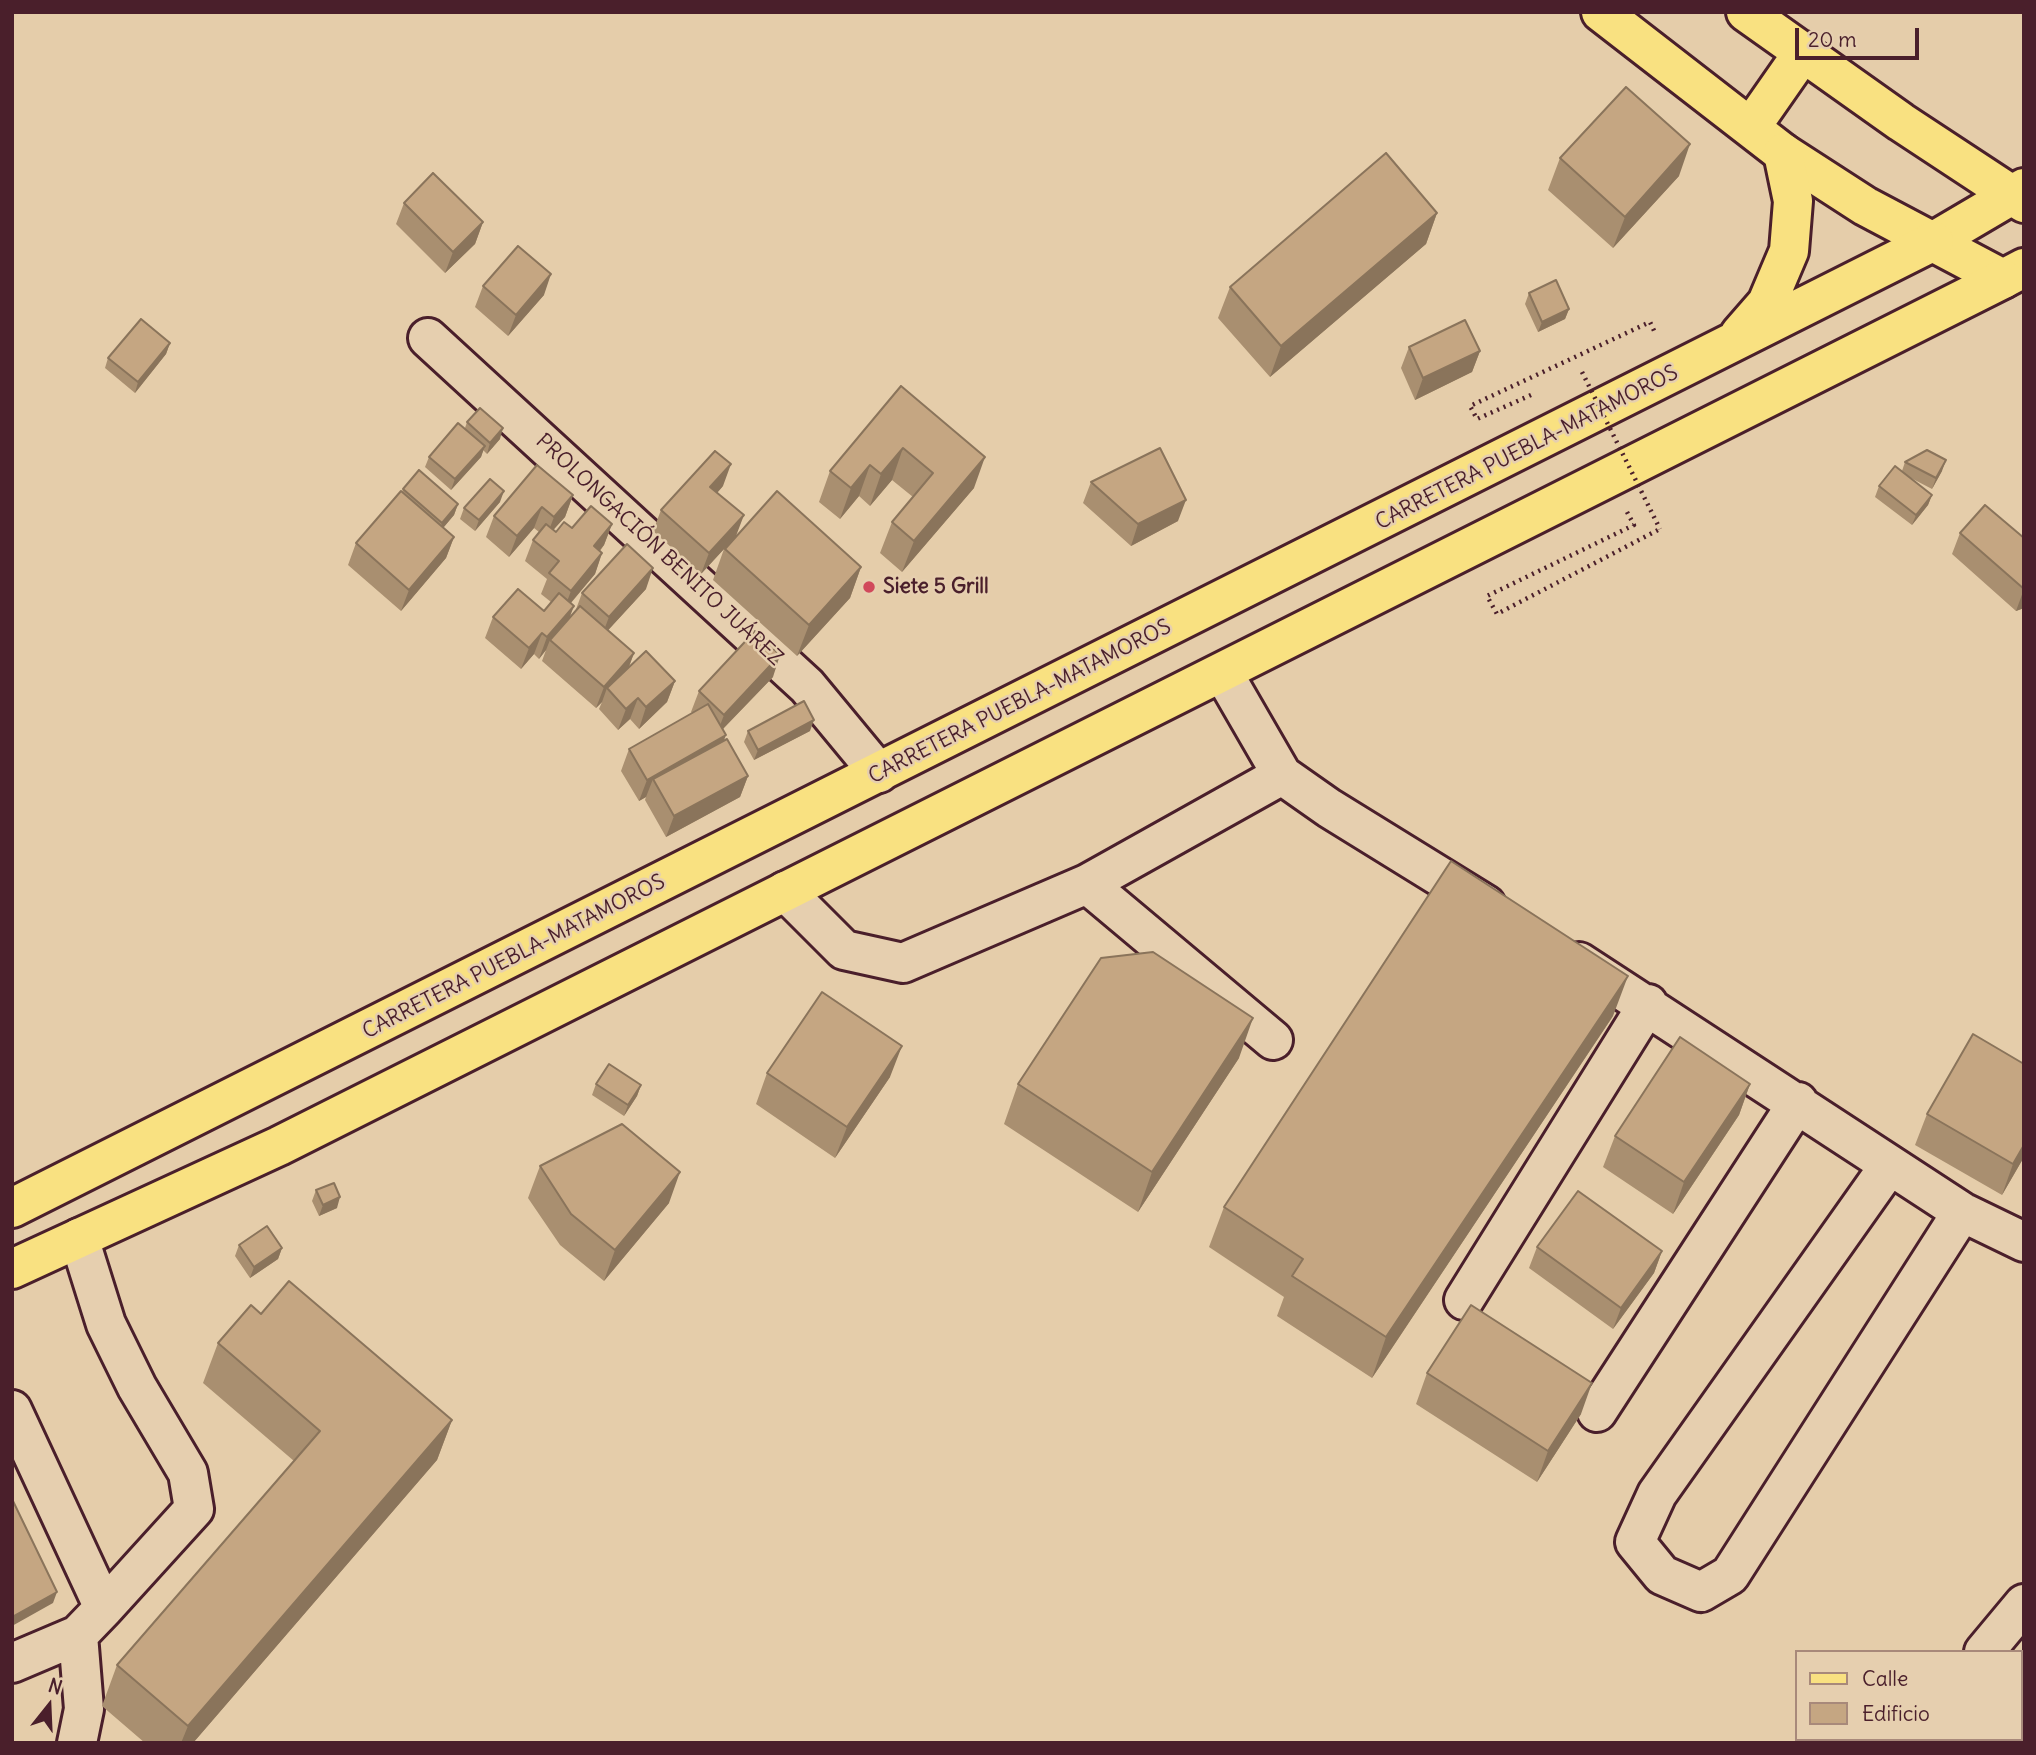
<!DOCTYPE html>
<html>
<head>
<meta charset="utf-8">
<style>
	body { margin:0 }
	#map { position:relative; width:2036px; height:1755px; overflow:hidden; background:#e5cdaa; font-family:Delius,sans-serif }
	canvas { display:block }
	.frame { position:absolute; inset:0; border:14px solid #4a1f2b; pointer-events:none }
	.legend { position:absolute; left:1795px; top:1650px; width:228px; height:91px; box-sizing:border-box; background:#e6cfaf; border:2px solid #a8897a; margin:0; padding:9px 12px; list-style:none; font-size:21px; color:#4a1f2b }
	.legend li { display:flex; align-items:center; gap:14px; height:35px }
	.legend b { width:35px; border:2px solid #a8897a }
	.north { position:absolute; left:14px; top:1671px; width:70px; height:70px; -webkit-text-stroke:5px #e6cfaf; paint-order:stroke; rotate:18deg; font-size:19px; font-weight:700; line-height:28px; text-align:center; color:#4a1f2b }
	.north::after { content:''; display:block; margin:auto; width:24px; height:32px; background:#4a1f2b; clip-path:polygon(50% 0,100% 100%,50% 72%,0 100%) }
	.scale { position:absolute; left:1795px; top:28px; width:124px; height:32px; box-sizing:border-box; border:4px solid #4a1f2b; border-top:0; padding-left:9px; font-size:21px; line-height:24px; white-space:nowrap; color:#4a1f2b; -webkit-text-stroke:5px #e6cfaf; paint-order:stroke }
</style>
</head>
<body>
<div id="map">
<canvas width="2036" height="1755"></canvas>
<div class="frame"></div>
<ul class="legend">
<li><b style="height:9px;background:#f9e181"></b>Calle</li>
<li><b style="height:19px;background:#c5a682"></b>Edificio</li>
</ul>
<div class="north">N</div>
<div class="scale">20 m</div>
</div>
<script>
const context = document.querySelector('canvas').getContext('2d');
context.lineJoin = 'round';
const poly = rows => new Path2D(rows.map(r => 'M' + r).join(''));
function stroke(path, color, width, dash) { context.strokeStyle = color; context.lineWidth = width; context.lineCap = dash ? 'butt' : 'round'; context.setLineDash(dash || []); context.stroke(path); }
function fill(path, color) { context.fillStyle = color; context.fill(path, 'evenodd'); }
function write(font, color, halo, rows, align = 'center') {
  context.font = font + ' Delius,sans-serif'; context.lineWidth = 5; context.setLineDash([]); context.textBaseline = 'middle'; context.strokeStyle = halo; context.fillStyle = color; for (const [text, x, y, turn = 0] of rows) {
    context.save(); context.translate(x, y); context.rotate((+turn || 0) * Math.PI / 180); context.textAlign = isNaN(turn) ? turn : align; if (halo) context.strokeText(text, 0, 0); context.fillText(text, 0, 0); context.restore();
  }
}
const path = poly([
	[1531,395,1477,419,1470,406,1650,322,1656,335],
	[1627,512,1634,525,1487,596,1497,614,1660,529]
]);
const minor = poly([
	[428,338,807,686,879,773],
	[1223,673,1282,775,1329,808,1486,905],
	[1087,884,1273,1040],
	[785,891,844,950,903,963,1087,884,1282,775],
	[1579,962,1962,1212,2024,1242],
	[1889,1166,1657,1494,1635,1542,1662,1575,1701,1592,1730,1575,1962,1212],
	[79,1238,106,1324,137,1387,188,1473,194,1509,104,1608],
	[1464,1300,1648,1004],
	[12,1410,104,1608,78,1635,12,1663],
	[1597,1412,1798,1102],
	[1984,1652,2024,1604],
	[77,1743,84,1709,78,1635],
	[1908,1743,1910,1739]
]);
const major = poly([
	[1601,12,1783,153,1865,206,2003,279,2024,268],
	[1746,12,1901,122,2024,203],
	[1751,127,1804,51],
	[1934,241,2024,188]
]);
const highway = poly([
	[1740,334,1767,303,1789,251,1793,201,1783,153],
	[12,1208,1934,241],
	[12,1269,279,1146,2003,279]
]);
const pathBridge = poly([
	[1582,372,1660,529]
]);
const wall = poly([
	[1560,158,1679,176,1613,248,1548,190],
	[404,203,483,222,475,244,445,273,396,224],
	[1437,213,1426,244,1270,377,1218,318,1230,287],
	[483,286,544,295,508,336,475,307],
	[1529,293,1569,309,1565,319,1538,332,1525,304],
	[170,343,166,354,135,393,105,368,108,358],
	[1409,347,1480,351,1472,372,1415,400,1401,368],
	[901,386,974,488,902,572,880,553,892,522,913,497,892,480,870,506,859,496,840,519,819,502,830,471],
	[467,422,500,439,487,454,483,450,481,457,451,490,425,467,429,457,465,428],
	[1905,462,1942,471,1932,489,1909,477,1932,495,1928,505,1912,525,1875,497,1879,486,1902,471],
	[1091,482,1178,521,1131,546,1083,503],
	[723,486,717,493,737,536,861,567,850,598,797,656,713,580,724,549,701,574,653,531,661,510],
	[403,489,458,504,454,515,443,528,454,537,446,558,401,611,348,565,356,543,402,492],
	[573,495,565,517,553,530,556,532,572,528,612,524,604,545,600,551,602,553,595,574,571,603,570,618,575,612,582,593,646,589,608,630,634,653,629,667,675,681,667,702,639,729,630,719,618,730,599,709,602,702,596,708,542,661,546,650,539,659,534,654,521,669,485,638,493,617,544,611,551,602,541,594,547,579,525,561,533,540,539,532,534,528,509,557,486,537,494,516],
	[500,502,475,531,460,519,464,508],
	[1960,533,2024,538,2024,608,2016,611,1952,554],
	[773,677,723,729,724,740,748,776,740,797,666,837,645,800,646,797,639,801,621,771,629,749,692,713,691,712,699,691],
	[748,731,810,731,754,760,744,742],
	[1613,1016,1372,1378,1277,1316,1284,1297,1209,1247,1224,1207],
	[1239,1058,1138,1212,1004,1124,1018,1084],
	[767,1073,890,1077,835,1158,756,1104],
	[596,1084,641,1085,637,1096,624,1116,592,1095],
	[1750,1084,1739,1115,1673,1214,1603,1167,1615,1136],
	[1927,1114,2024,1157,2002,1195,1915,1145],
	[540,1166,669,1203,604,1281,560,1245,528,1198],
	[316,1190,337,1208,319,1216,312,1201],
	[239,1245,282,1248,278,1259,250,1278,235,1256],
	[1537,1247,1662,1251,1654,1273,1613,1329,1529,1268],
	[261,1314,452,1420,437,1460,193,1743,145,1743,102,1706,117,1665,294,1461,203,1383,218,1343],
	[1427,1373,1581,1414,1537,1482,1416,1404]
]);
const shadedWall = poly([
	[1690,144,1679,176,1613,248,1625,217],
	[1437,213,1426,244,1270,377,1281,346],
	[483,222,475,244,445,273,453,252],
	[551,274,544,295,508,336,516,315],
	[1569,309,1565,319,1538,332,1542,322],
	[170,343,166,354,135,393,138,382],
	[1480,351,1472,372,1415,400,1423,378],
	[503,428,500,439,487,454,490,443],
	[485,446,481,457,451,490,455,479],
	[903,448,892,480,870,506,881,474],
	[985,457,974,488,902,572,914,541],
	[1946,460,1942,471,1932,489,1936,478],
	[731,464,723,486,703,509,710,487],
	[870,465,859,496,840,519,851,488],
	[504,491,500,502,475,531,479,520],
	[573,495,565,517,546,538,554,517],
	[1932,495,1928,505,1912,525,1916,515],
	[1186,500,1178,521,1131,546,1138,524],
	[458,504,454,515,438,534,442,523],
	[542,507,534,528,509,557,517,536],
	[744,515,736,536,701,574,709,553],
	[612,524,604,545,586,567,594,546],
	[454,537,446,558,401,611,409,590],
	[602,553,595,574,563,612,571,591],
	[861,567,850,598,797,656,809,625],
	[653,568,646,589,601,638,609,617],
	[2024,589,2024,608,2016,611],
	[574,606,566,627,550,640,546,650,539,659,547,637],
	[542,633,534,654,521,669,529,648],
	[634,653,626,674,607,688,602,702,596,708,604,687],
	[780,655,773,677,716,736,724,715],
	[675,681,667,702,639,729,646,707],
	[638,698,630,719,618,730,626,709],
	[814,720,810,731,754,760,758,750],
	[726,735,718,756,653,779,646,797,639,801,647,780],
	[748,776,740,797,666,837,674,816],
	[1628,976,1613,1016,1372,1378,1386,1337],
	[1253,1018,1239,1058,1138,1212,1152,1172],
	[902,1046,890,1077,835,1158,847,1127],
	[1750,1084,1739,1115,1673,1214,1684,1182],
	[641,1085,637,1096,624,1116,628,1105],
	[2024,1145,2024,1157,2002,1195,2013,1164],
	[680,1172,669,1203,604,1281,615,1250],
	[340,1197,337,1208,319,1216,323,1205],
	[282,1248,278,1259,250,1278,254,1267],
	[1662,1251,1654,1273,1613,1329,1621,1308],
	[1592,1383,1581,1414,1537,1482,1548,1451],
	[452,1420,437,1460,193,1743,181,1743,188,1726],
	[57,1592,53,1603,12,1626,12,1617]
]);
const building = poly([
	[1626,87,1690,144,1625,217,1560,158,1626,87],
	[1386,153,1437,213,1281,346,1230,287,1386,153],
	[433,173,483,222,453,252,404,203,433,173],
	[518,246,551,274,516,315,483,286,518,246],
	[1556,280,1569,309,1542,322,1529,293,1556,280],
	[141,319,170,343,138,382,108,358,141,319],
	[1465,320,1480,351,1423,378,1409,347,1465,320],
	[901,386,985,457,914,541,892,522,933,473,903,448,881,474,870,465,851,488,830,471,901,386],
	[480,408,503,428,490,443,467,422,480,408],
	[458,423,485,446,455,479,429,457,458,423],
	[1160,448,1186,500,1138,524,1091,482,1160,448],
	[1927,450,1946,460,1936,478,1905,462,1927,450],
	[715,451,731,464,710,487,744,515,709,553,661,510,715,451],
	[537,465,573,495,554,517,542,507,517,536,494,516,537,465],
	[1895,466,1932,495,1916,515,1879,486,1895,466],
	[419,470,458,504,442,523,403,489,419,470],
	[490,479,504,491,479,520,464,508,490,479],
	[401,491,454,537,409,590,356,543,401,491],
	[777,491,861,567,809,625,725,549,777,491],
	[1985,505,2024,538,2024,589,1960,533,1985,505],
	[591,506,612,524,594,546,602,553,571,591,549,573,559,561,533,540,546,524,556,532,564,522,572,528,591,506],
	[627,544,653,568,609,617,582,593,627,544],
	[518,589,544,611,559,593,574,606,547,637,542,633,529,648,493,617,518,589],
	[580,606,634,653,604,687,550,640,580,606],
	[755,631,780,655,724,715,699,691,755,631],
	[646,651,675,681,646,707,638,698,626,709,607,688,646,651],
	[804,701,814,720,758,750,748,731,804,701],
	[708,704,726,735,647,780,629,749,708,704],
	[727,739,748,776,674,816,653,779,727,739],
	[1451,861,1628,976,1386,1337,1292,1276,1303,1259,1224,1207,1451,861],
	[1153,952,1253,1018,1152,1172,1018,1084,1101,958,1153,952],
	[822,992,902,1046,847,1127,767,1073,822,992],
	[1973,1034,2024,1064,2024,1145,2013,1164,1927,1114,1973,1034],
	[1680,1037,1750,1084,1684,1182,1615,1136,1680,1037],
	[609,1064,641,1085,628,1105,596,1084,609,1064],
	[622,1124,680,1172,615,1250,571,1214,540,1166,622,1124],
	[334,1183,340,1197,323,1205,316,1190,334,1183],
	[1578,1191,1662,1251,1621,1308,1537,1247,1578,1191],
	[267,1226,282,1248,254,1267,239,1245,267,1226],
	[289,1281,452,1420,188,1726,117,1665,320,1431,218,1343,251,1305,261,1314,289,1281],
	[1471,1305,1592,1383,1548,1451,1427,1373,1471,1305],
	[12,1499,57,1592,12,1617,12,1499]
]);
const markers = [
	[869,587,7,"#d1495b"]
];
const streetNames = [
	["CARRETERA PUEBLA-MATAMOROS",1527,448,-27],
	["PROLONGACIÓN BENITO JUÁREZ",659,550,43],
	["CARRETERA PUEBLA-MATAMOROS",1020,702,-27],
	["CARRETERA PUEBLA-MATAMOROS",514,957,-27]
];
const poiNames = [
	["Siete 5 Grill",883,587]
];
stroke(minor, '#4a1f2b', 44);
stroke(major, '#4a1f2b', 44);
stroke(highway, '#4a1f2b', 44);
stroke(path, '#4a1f2b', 4.5, [2, 5]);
stroke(minor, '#e6cfaf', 38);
stroke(major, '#f9e181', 38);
stroke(highway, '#f9e181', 38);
stroke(pathBridge, '#4a1f2b', 4.5, [2, 5]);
fill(wall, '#a98f70');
fill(shadedWall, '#8a745b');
fill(building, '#c5a682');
stroke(building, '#8a745b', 2);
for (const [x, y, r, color] of markers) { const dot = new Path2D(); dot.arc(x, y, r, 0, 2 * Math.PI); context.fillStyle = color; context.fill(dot); stroke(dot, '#e6cfaf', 2.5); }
write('21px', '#4a1f2b', '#e6cfaf', streetNames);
write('bold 21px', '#4a1f2b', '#e6cfaf', poiNames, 'left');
</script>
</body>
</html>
